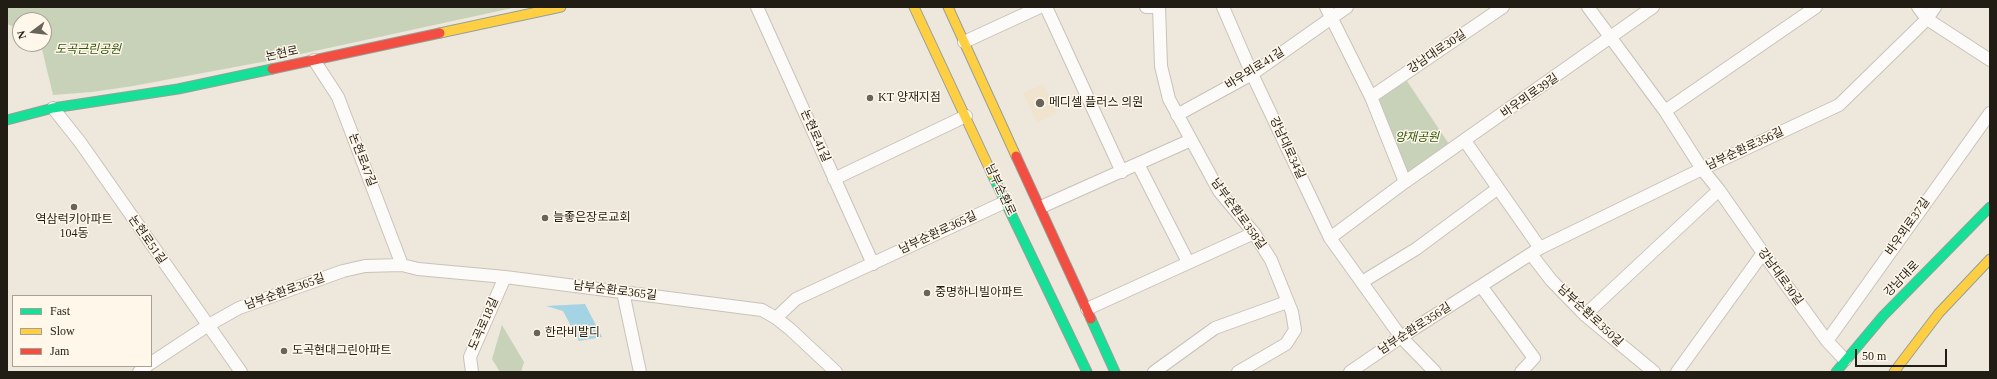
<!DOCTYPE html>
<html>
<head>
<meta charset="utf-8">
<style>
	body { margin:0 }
	#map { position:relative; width:1997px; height:379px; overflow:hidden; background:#eee7dc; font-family:"Times New Roman",serif }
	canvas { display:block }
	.frame { position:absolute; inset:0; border:8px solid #211d15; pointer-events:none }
	.legend { position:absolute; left:12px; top:295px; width:140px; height:72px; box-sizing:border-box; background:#fff7ea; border:1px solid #a6a095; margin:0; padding:5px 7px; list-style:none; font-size:12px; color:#211d15 }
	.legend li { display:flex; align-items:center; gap:8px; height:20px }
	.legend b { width:20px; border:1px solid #a6a095 }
	.north { position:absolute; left:12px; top:12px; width:40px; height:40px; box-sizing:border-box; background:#fff7ea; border:1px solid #a6a095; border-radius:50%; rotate:255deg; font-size:11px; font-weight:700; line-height:16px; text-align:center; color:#211d15 }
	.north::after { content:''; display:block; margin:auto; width:14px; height:18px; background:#69645b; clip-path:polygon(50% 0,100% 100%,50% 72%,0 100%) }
	.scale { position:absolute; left:1855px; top:349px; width:92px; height:18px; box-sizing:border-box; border:2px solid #211d15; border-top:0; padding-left:5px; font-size:12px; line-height:14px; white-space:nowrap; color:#211d15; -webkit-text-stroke:3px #fff7ea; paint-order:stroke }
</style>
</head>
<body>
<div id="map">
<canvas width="1997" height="379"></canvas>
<div class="frame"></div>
<ul class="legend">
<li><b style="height:5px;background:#16e098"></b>Fast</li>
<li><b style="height:5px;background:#ffcf43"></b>Slow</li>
<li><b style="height:5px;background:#f24e42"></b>Jam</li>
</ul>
<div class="north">N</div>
<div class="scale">50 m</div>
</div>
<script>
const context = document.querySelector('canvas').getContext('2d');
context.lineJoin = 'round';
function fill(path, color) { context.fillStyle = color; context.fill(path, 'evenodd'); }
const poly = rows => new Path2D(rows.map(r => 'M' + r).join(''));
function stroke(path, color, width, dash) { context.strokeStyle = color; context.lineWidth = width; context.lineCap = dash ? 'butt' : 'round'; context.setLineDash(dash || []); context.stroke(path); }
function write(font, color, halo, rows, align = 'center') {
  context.font = font + ' "Times New Roman","Noto Sans KR",serif'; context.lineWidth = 3; context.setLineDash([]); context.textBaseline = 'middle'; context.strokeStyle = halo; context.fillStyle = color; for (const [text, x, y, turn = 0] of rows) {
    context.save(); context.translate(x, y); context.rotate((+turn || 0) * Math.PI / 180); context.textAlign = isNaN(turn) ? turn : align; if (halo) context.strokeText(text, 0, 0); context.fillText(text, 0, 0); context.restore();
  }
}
const built = poly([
	[1043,84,1057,113,1037,123,1023,93]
]);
const green = poly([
	[7,7,517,7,278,59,133,86,92,92,53,95,42,49,38,44,44,44,44,20,20,20,20,29,7,24],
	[1407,81,1449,144,1406,175,1376,100],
	[502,325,524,362,521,372,500,372,492,359]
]);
const water = poly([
	[585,304,602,337,579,341,563,311,546,306]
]);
const street = poly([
	[757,7,873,264],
	[1046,7,1122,172],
	[1146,7,1159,7],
	[1159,7,1161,66,1169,99,1219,191,1254,233,1271,260,1292,312,1295,330,1286,344,1238,372],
	[1223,7,1252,74,1330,238,1401,337,1435,372],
	[1326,7,1371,97,1405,182],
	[1588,7,1665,111,1702,169,1719,190,1763,253,1827,341,1845,360],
	[1918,7,1927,19,1990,60],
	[964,42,1040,7],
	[314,60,338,97,402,265],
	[1371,97,1503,7],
	[53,108,80,142,241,372],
	[1665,111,1816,7],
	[1177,115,1252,74,1347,7],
	[1465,141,1540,248],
	[1138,164,1188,262],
	[834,179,966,116],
	[1041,207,1191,140],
	[1330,238,1405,182,1653,7],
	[1531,254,1551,280,1585,315,1654,372],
	[1362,282,1416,249,1497,189],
	[1481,286,1534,358,1521,372],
	[623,292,640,372],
	[1087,309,1254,233],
	[1585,315,1719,190],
	[776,318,796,299,1005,202],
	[1827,341,1990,113],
	[151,363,207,326,239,308,343,271,365,266,402,265,418,269,505,277,762,310,776,318,790,329,836,372],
	[139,372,147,366],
	[472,372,470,357,505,277],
	[1154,372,1215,328,1287,302],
	[1350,372,1401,337,1540,248,1702,169,1839,105,1927,19,1935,7],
	[1677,372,1763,253]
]);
const fast = poly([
	[7,120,53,108,178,89,272,69],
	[992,174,1087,372],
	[1091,319,1115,372],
	[1836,372,1883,316,1990,207]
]);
const slow = poly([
	[914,7,992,174],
	[948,7,1016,156],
	[440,33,561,7],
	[1894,372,1939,313,1990,259]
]);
const jam = poly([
	[272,69,440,33],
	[1016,156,1091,319]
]);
const markers = [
	[870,98,4,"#69645b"],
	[1040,103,5,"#69645b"],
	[74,207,4,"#69645b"],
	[545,218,4,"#69645b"],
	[927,293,4,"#69645b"],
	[537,333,4,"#69645b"],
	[284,351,4,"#69645b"]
];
const parkNames = [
	["도곡근린공원",88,50],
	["양재공원",1417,138]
];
const streetNames = [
	["강남대로30길",1437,52,-34],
	["논현로",282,54,-12],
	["바우뫼로41길",1255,69,-32],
	["바우뫼로39길",1530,96,-35],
	["논현로41길",815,136,66],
	["강남대로34길",1287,148,65],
	["남부순환로356길",1745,149,-25],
	["논현로47길",362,160,69],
	["남부순환로",1000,190,65],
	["남부순환로358길",1238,214,54],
	["바우뫼로37길",1908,227,-55],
	["남부순환로365길",938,233,-25],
	["논현로51길",147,240,55],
	["강남대로30길",1780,277,54],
	["강남대로",1902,279,-46],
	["남부순환로365길",615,291,7],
	["남부순환로365길",285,292,-20],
	["남부순환로350길",1590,316,43],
	["도곡로18길",484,324,-66],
	["남부순환로356길",1415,329,-33]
];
const poiNames = [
	["KT 양재지점",878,98],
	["메디셀 플러스 의원",1049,103],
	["늘좋은장로교회",553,218],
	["역삼럭키아파트",74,220,"center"],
	["104동",74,234,"center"],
	["중명하니빌아파트",935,293],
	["한라비발디",545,333],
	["도곡현대그린아파트",292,351]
];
fill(built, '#f0e4cf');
fill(green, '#c8d2b8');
fill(water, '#a4d3e4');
stroke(street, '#c8c2b9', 14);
stroke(fast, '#94a099', 11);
stroke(slow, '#94a099', 11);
stroke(jam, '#94a099', 11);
stroke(street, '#fcfbfa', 12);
stroke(fast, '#16e098', 9);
stroke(slow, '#ffcf43', 9);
stroke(jam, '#f24e42', 9);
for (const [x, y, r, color] of markers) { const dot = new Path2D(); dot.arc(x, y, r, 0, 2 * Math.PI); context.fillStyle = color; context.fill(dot); stroke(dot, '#fff7ea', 1.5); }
write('italic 12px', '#30570b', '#fff7ea', parkNames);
write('12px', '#211d15', '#fff7ea', streetNames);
write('12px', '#211d15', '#fff7ea', poiNames, 'left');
</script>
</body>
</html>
